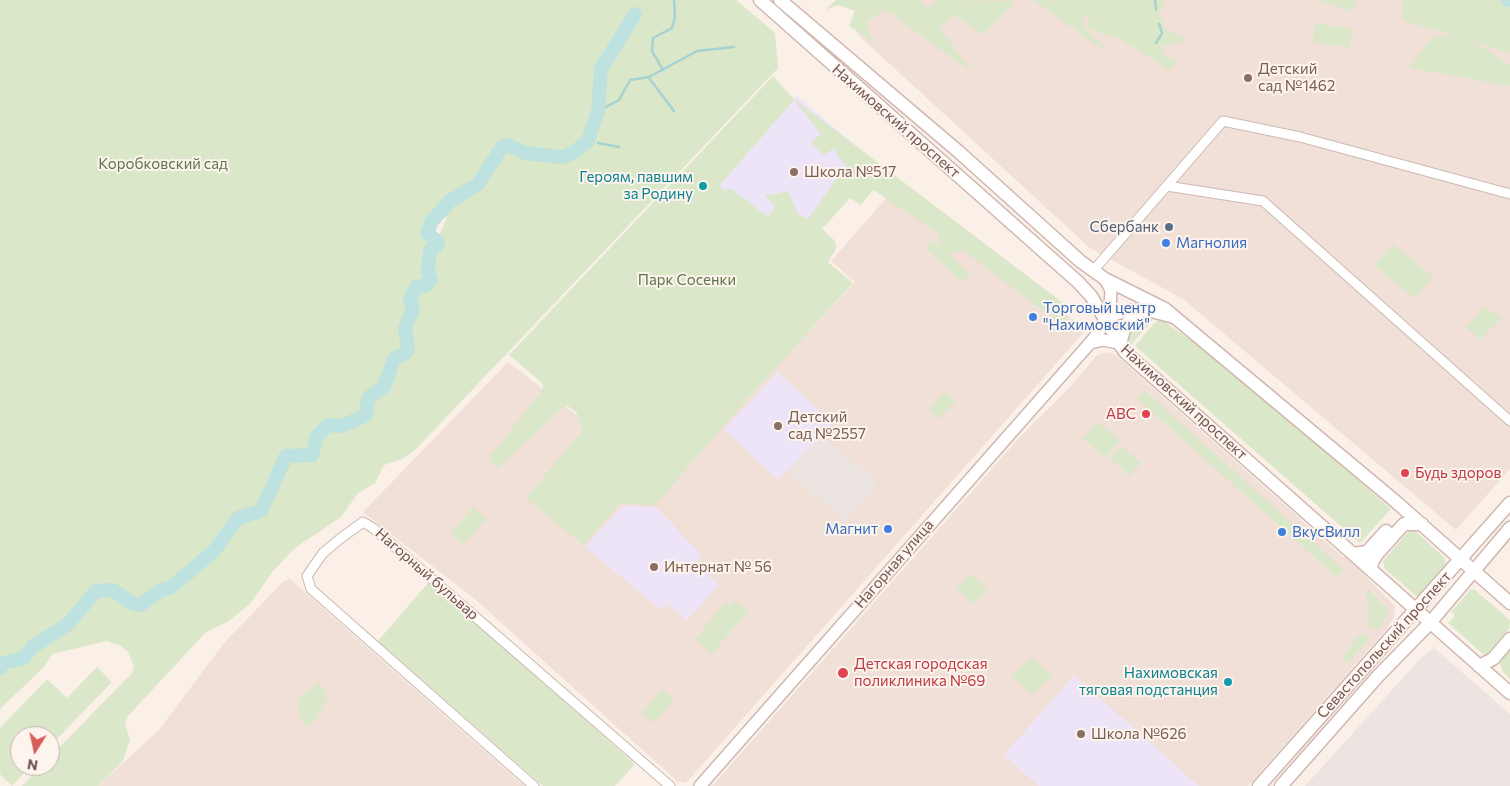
<!DOCTYPE html>
<html>
<head>
<meta charset="utf-8">
<style>
	body { margin:0 }
	#map { position:relative; width:1510px; height:786px; overflow:hidden; background:#faf0e8; font-family:Commissioner,sans-serif }
	canvas { display:block }
	.north { position:absolute; left:10px; top:726px; width:50px; height:50px; box-sizing:border-box; background:#fdf4ee; border:1px solid #c5b4ae; border-radius:50%; rotate:190deg; font-size:14px; font-weight:700; line-height:20px; text-align:center; color:#72544f }
	.north::after { content:''; display:block; margin:auto; width:18px; height:22px; background:#d85d5a; clip-path:polygon(50% 0,100% 100%,50% 72%,0 100%) }
</style>
</head>
<body>
<div id="map">
<canvas width="1510" height="786"></canvas>
<div class="north">N</div>
</div>
<script>
const context = document.querySelector('canvas').getContext('2d');
context.lineJoin = 'round';
function fill(path, color) { context.fillStyle = color; context.fill(path, 'evenodd'); }
const poly = rows => new Path2D(rows.map(r => 'M' + r).join(''));
function stroke(path, color, width, dash) { context.strokeStyle = color; context.lineWidth = width; context.lineCap = dash ? 'butt' : 'round'; context.setLineDash(dash || []); context.stroke(path); }
function write(font, color, halo, rows, align = 'center') {
  context.font = font + ' Commissioner,sans-serif'; context.lineWidth = 4; context.setLineDash([]); context.textBaseline = 'middle'; context.strokeStyle = halo; context.fillStyle = color; for (const [text, x, y, turn = 0] of rows) {
    context.save(); context.translate(x, y); context.rotate((+turn || 0) * Math.PI / 180); context.textAlign = isNaN(turn) ? turn : align; if (halo) context.strokeText(text, 0, 0); context.fillText(text, 0, 0); context.restore();
  }
}
const residential = poly([
	[882,0,1510,0,1510,469,1456,530,1183,299,1090,248,857,34],
	[898,185,920,205,1066,314,1084,329,1083,333,686,783,677,781,477,601,363,512,508,362,667,485,855,282,831,261],
	[1107,352,1116,355,1343,557,1346,556,1395,606,1394,617,1386,630,1248,786,712,786,1020,437,1071,386,1097,355],
	[290,579,524,786,98,786,159,730,224,643,284,581]
]);
const industrial = poly([
	[821,434,878,483,845,521,787,471],
	[1434,648,1510,714,1510,786,1305,786,1420,659]
]);
const education = poly([
	[797,96,869,157,791,248,719,186],
	[778,372,832,423,778,480,724,429],
	[623,506,656,507,702,555,695,563,719,585,687,620,667,604,661,610,585,547],
	[1074,675,1199,786,1039,786,1004,755]
]);
const green = poly([
	[0,0,736,0,775,33,778,68,415,450,402,459,384,465,375,483,358,493,341,517,295,548,273,571,250,604,227,622,206,632,128,716,125,725,130,739,123,761,98,786,22,786,42,766,50,766,50,757,132,673,134,666,128,652,121,646,107,641,52,654,44,667,0,709],
	[446,217,447,218,436,242,426,233,431,221],
	[836,0,919,0,928,8,937,0,1016,1,983,35,955,15,939,27,972,72,884,9,866,24,874,43,849,26,855,11,838,5,825,10],
	[1034,0,1165,0,1159,15,1166,29,1190,41,1160,46,1164,55,1178,61,1169,70,1120,39,1087,29,1090,17,1083,15,1085,29,1108,49,1097,46],
	[1317,0,1357,0,1351,11],
	[1401,0,1510,0,1510,53,1458,37,1481,46,1510,65,1510,86,1409,68,1432,37,1453,35,1404,21],
	[1316,23,1353,29,1350,48,1312,42],
	[773,76,794,99,1063,303,1067,329,963,250,948,253,970,274,962,282,925,248,933,240,940,246,938,233,873,190,861,205,850,198,822,229,834,240,837,247,828,262,853,283,725,424,655,505,620,504,583,545,526,498,583,430,576,412,566,405,498,468,488,459,543,389,543,384,509,355],
	[794,100,821,134,811,143,824,155,833,149,855,178,840,174,808,219,798,214,788,191,765,196,775,206,768,217,731,189,725,189,733,198,719,186],
	[1392,244,1433,276,1415,298,1374,266],
	[1484,307,1502,317,1480,340,1466,327],
	[1144,315,1155,317,1131,345,1127,338,1140,316],
	[1159,318,1224,363,1391,509,1360,543,1135,346],
	[1145,391,1344,570,1337,577,1137,399],
	[944,392,955,401,940,419,929,410],
	[1098,422,1120,441,1105,458,1083,439],
	[1121,446,1141,463,1130,476,1110,459],
	[473,507,486,519,463,545,450,534],
	[1409,531,1415,531,1444,557,1446,564,1446,568,1421,600,1385,569,1383,561],
	[972,574,988,590,973,604,956,589],
	[429,582,635,764,615,786,543,786,378,641],
	[1368,589,1388,610,1387,616,1378,629,1369,627,1368,624,1368,604,1366,592],
	[1471,589,1475,590,1510,620,1509,629,1487,655,1483,654,1448,623,1455,616,1451,612],
	[735,600,748,611,712,654,695,639,726,602,730,606],
	[1360,634,1371,637,1347,664,1342,658],
	[1510,646,1510,679,1503,672,1500,664,1502,656],
	[1031,657,1052,675,1033,695,1012,676],
	[97,667,112,682,50,746,50,736,20,736,20,766,31,766,12,786,0,774,0,728,47,679,67,698],
	[319,683,328,698,313,724,304,726,297,709,301,695],
	[662,689,674,699,654,723,642,713]
]);
const stream = poly([
	[1155,0,1156,10],
	[1156,43,1162,33,1159,24],
	[663,70,652,51,653,38,672,28,675,17,674,0],
	[649,78,674,111],
	[598,111,619,100,630,80,649,77,697,51,734,47],
	[588,141,592,142],
	[598,143,619,147]
]);
const river = poly([
	[1508,0,1510,0],
	[0,668,4,663,24,658,32,647,67,625,96,591,113,590,133,604,141,605,161,590,170,588,214,551,238,518,261,511,286,456,312,455,317,436,328,425,342,426,366,415,368,398,384,387,394,359,405,353,408,349,405,328,413,310,410,301,416,287,427,285,431,280,428,272,430,250,437,245,438,242,427,233,432,221,450,201,478,184,502,147,508,145,525,153,562,157,573,153,588,141,598,111,601,69,635,14]
]);
const minor = poly([
	[1167,186,1263,201,1510,421],
	[1093,271,1223,121,1300,137,1510,194],
	[534,786,311,589,307,576,323,553,341,538,363,522,373,528,670,786]
]);
const tertiary = poly([
	[1106,320,1110,316,1131,310,1150,311,1172,317],
	[1090,343,1103,340,1118,343],
	[1120,346,1126,324,1142,310],
	[700,786,1090,343,1100,330,1110,308,1111,290,1105,279]
]);
const secondary = poly([
	[760,0,1078,282,1091,296,1125,352,1510,693],
	[780,0,959,152,1080,261,1105,279,1165,309,1395,501,1510,603],
	[1353,554,1367,552,1386,531],
	[1371,570,1372,562,1377,554,1404,524,1422,524],
	[1479,666,1493,659,1510,639],
	[1259,786,1510,503],
	[1281,786,1379,675,1429,624,1510,528]
]);
const markers = [
	[1248,78,5,"#8d6e63"],
	[794,172,5,"#8d6e63"],
	[703,186,5,"#0f9aa8"],
	[1169,227,5,"#5c6f8a"],
	[1166,243,5,"#3f7fe0"],
	[1033,317,5,"#3f7fe0"],
	[1146,414,5,"#e0444e"],
	[778,426,5,"#8d6e63"],
	[1405,473,5,"#e0444e"],
	[888,529,5,"#3f7fe0"],
	[1282,532,5,"#3f7fe0"],
	[654,567,5,"#8d6e63"],
	[843,673,6,"#e0444e"],
	[1228,682,5,"#0f9aa8"],
	[1081,734,5,"#8d6e63"]
];
const educationNames = [
	["Детский",1258,69],
	["сад №1462",1258,86],
	["Школа №517",804,172],
	["Детский",788,417],
	["сад №2557",788,434],
	["Интернат № 56",664,567],
	["Школа №626",1091,734]
];
const streetNames = [
	["Нахимовский проспект",896,121,41],
	["Нахимовский проспект",1184,402,42],
	["Нагорная улица",894,564,-49],
	["Нагорный бульвар",427,574,41],
	["Севастопольский проспект",1384,645,-48]
];
const parkNames = [
	["Коробковский сад",163,164],
	["Парк Сосенки",687,280]
];
const cultureNames = [
	["Героям, павшим",693,177],
	["за Родину",693,194],
	["Нахимовская",1218,673],
	["тяговая подстанция",1218,690]
];
const serviceNames = [
	["Сбербанк",1159,227]
];
const shopNames = [
	["Магнолия",1176,243],
	["Торговый центр",1043,308],
	["\"Нахимовский\"",1043,325],
	["Магнит",878,529,"right"],
	["ВкусВилл",1292,532]
];
const healthNames = [
	["ABC",1136,414,"right"],
	["Будь здоров",1415,473],
	["Детская городская",854,664],
	["поликлиника №69",854,681]
];
fill(residential, '#f1e0d7');
fill(industrial, '#ebe4e1');
fill(education, '#ede5f7');
fill(green, '#dae7c8');
stroke(stream, '#a6d3d1', 2.5);
stroke(river, '#bee2e0', 14);
stroke(minor, '#cdb8b2', 11);
stroke(tertiary, '#cdb8b2', 14);
stroke(secondary, '#d0b7b0', 15);
stroke(minor, '#fff', 9);
stroke(tertiary, '#fff', 11);
stroke(secondary, '#fff', 12);
for (const [x, y, r, color] of markers) { const dot = new Path2D(); dot.arc(x, y, r, 0, 2 * Math.PI); context.fillStyle = color; context.fill(dot); stroke(dot, '#fdf4ee', 2); }
write('15px', '#785e54', '#fdf4ee', educationNames, 'left');
write('15px', '#72544f', '#fdf4ee', streetNames);
write('15px', '#5e7748', '#fdf4ee', parkNames);
write('15px', '#0d838f', '#fdf4ee', cultureNames, 'right');
write('15px', '#4e5e75', '#fdf4ee', serviceNames, 'right');
write('15px', '#366cbe', '#fdf4ee', shopNames, 'left');
write('15px', '#be3a42', '#fdf4ee', healthNames, 'left');
</script>
</body>
</html>
